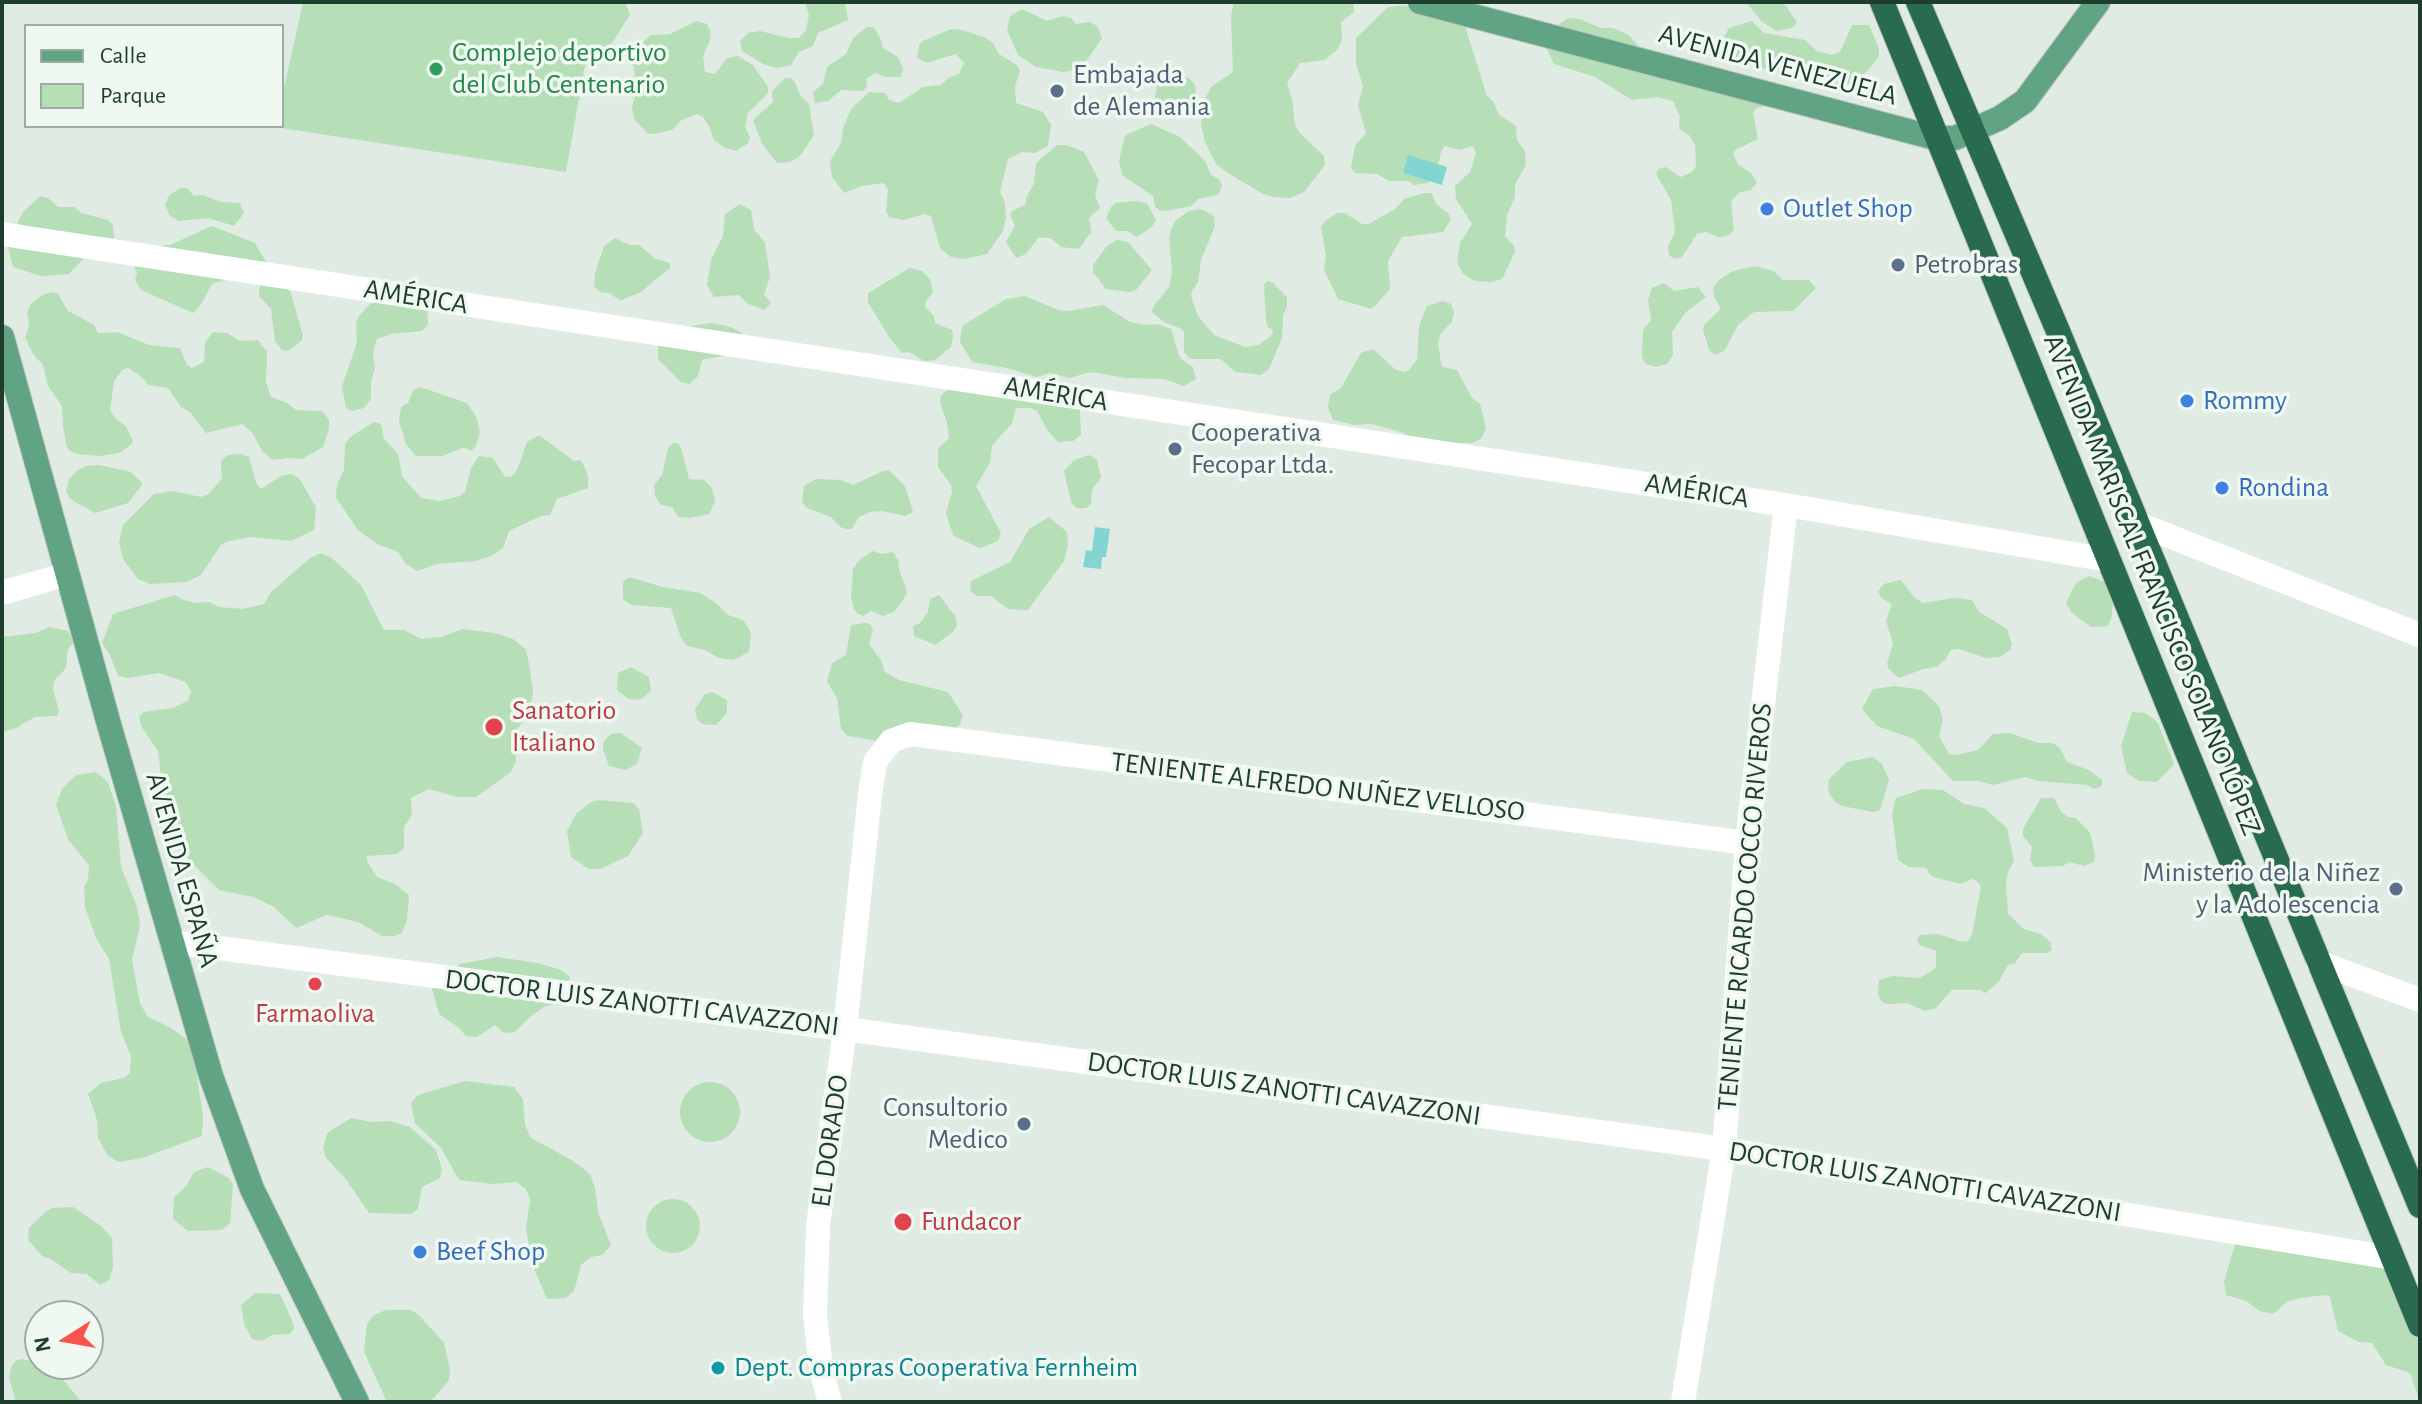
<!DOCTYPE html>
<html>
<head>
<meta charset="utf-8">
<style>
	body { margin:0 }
	#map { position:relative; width:2422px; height:1404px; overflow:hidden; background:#dfebe3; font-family:"Alegreya Sans",sans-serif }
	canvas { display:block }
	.frame { position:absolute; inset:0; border:4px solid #1f3d2e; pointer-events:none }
	.legend { position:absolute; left:24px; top:24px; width:260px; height:104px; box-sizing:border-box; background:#f0f8f2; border:2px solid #9cada4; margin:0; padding:10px 14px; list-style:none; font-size:24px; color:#1f3d2e }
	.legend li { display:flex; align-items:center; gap:16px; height:40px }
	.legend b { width:40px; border:2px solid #9cada4 }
	.north { position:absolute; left:24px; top:1300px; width:80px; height:80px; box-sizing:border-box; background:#f0f8f2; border:2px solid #9cada4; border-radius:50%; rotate:259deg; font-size:22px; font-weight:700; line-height:32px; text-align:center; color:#1f3d2e }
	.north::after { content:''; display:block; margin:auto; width:28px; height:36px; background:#fc524d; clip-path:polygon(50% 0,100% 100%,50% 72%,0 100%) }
</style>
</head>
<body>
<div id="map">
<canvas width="2422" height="1404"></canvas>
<div class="frame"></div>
<ul class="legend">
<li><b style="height:10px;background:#60a484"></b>Calle</li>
<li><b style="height:22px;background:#b6dfb8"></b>Parque</li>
</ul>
<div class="north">N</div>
</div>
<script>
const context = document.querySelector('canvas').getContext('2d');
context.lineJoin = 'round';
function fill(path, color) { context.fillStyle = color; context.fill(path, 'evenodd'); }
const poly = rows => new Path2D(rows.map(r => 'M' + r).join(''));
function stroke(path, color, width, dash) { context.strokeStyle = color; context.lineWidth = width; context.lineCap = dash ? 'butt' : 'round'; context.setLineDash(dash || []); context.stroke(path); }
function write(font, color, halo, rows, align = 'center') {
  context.font = font + ' "Alegreya Sans",sans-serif'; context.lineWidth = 7; context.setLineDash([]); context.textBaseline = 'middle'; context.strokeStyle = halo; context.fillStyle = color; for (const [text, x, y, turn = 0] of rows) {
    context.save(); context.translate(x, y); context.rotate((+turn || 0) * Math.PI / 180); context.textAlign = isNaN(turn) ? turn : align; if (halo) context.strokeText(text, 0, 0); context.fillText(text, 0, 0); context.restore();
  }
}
const green = poly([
	[303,2,625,2,630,15,605,54,597,56,588,48,566,172,275,127,282,126,282,97],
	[805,2,845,2,848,20,818,33,813,46,799,52,791,65,778,68,765,65,742,51,740,41,748,33,760,31,789,38,799,38,806,30,809,15],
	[1234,2,1353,2,1354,12,1341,22,1342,40,1338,49,1325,60,1300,63,1287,83,1292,99,1295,125,1299,132,1324,156,1325,165,1304,192,1290,198,1274,197,1263,194,1228,173,1216,164,1205,142,1201,124,1204,101,1211,87,1233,72,1231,16],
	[1746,2,1783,2,1797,22,1792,28,1776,31,1761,21],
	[1403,5,1465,26,1487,96,1493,101,1499,115,1516,126,1517,140,1525,152,1526,165,1515,184,1515,197,1507,215,1505,236,1514,246,1515,252,1502,279,1492,282,1475,281,1463,274,1457,262,1460,243,1472,224,1456,199,1455,186,1470,172,1476,153,1473,146,1459,150,1445,146,1441,152,1437,172,1428,183,1414,185,1409,181,1389,181,1377,174,1355,173,1351,167,1355,146,1366,133,1358,105,1363,86,1356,64,1356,38,1388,7],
	[1022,9,1047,21,1063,16,1071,18,1076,24,1090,22,1097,26,1102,38,1081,69,1063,72,1036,67,1018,55,1007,30,1010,16],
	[1569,18,1580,19,1601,28,1613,28,1629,35,1649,58,1766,105,1755,109,1753,113,1758,139,1735,150,1733,154,1738,164,1751,173,1757,183,1751,190,1740,192,1731,202,1734,230,1727,236,1719,237,1706,232,1697,234,1682,257,1674,259,1669,255,1668,246,1675,232,1671,200,1656,174,1658,169,1665,167,1681,177,1692,172,1696,167,1695,145,1689,135,1679,129,1680,117,1673,101,1657,97,1632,100,1595,77,1554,64,1546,47,1549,35,1559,24],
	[697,21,707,24,710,31,711,38,703,56,705,72,715,74,727,58,738,56,753,65,768,87,768,93,748,113,745,126,750,138,747,144,736,151,725,148,714,140,710,128,703,117,697,114,680,121,672,130,654,134,648,134,634,119,632,108,637,89,633,64,643,42,651,35,670,34],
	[1752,21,1764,33,1805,40,1817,51,1832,55,1840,52,1852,25,1869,25,1879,48,1879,57,1858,81,1835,88,1811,79,1757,67,1742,60,1725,61,1712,54,1713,48,1722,40,1729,28],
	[867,27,873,27,880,37,883,48,898,57,903,69,901,77,885,77,875,73,866,79,867,87,863,91,841,90,828,101,815,103,813,92,823,84,827,67,846,54,853,38],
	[951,29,962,30,984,37,993,43,999,54,1018,66,1020,71,1015,86,1016,103,1043,112,1051,125,1048,146,1035,153,1022,152,1008,159,1000,192,1005,203,1006,218,1003,231,987,254,965,259,951,257,940,248,931,216,925,214,904,220,889,217,886,211,888,190,884,183,862,186,844,193,832,177,830,161,841,143,843,128,851,109,869,92,885,93,889,100,899,103,923,87,941,85,948,78,959,74,964,63,956,54,927,63,917,58,919,45,923,41],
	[1171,76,1189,78,1195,85,1196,96,1190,109,1179,111,1157,103,1155,99,1157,85],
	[785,78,791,78,795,82,800,95,809,104,814,135,800,156,790,162,777,163,762,144,753,120,773,102,772,91],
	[1151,124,1180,137,1205,161,1211,175,1220,180,1222,186,1218,195,1198,199,1191,206,1167,211,1159,210,1155,207,1153,196,1122,175,1119,161,1124,139,1126,135],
	[1057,145,1067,145,1084,152,1099,180,1095,195,1100,208,1089,218,1091,232,1079,249,1061,247,1050,238,1038,238,1026,254,1016,258,1006,242,1015,226,1010,215,1012,211,1025,205,1027,196,1034,184,1036,163],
	[181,188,187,188,194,196,203,195,221,202,240,203,244,213,234,226,208,218,179,221,170,216,165,205,169,195],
	[1424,193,1431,193,1437,205,1448,213,1451,219,1443,232,1402,237,1388,261,1390,289,1376,305,1371,309,1338,299,1324,270,1326,256,1321,227,1325,221,1337,213,1345,213,1362,224,1369,224,1395,209,1404,199],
	[40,196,48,198,58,207,74,207,81,213,108,220,113,225,114,238,86,256,69,274,41,276,13,267,8,247,17,233,18,221,24,211],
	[1135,201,1147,203,1156,220,1152,227,1137,237,1127,231,1116,231,1106,218,1111,207,1116,203],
	[740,204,751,210,754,229,765,243,770,277,764,294,771,303,764,310,746,303,739,295,714,297,707,285,711,260,723,236,725,214],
	[1202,209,1214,216,1215,226,1201,260,1198,282,1192,291,1191,296,1198,316,1214,335,1245,347,1259,345,1272,335,1273,330,1268,327,1266,320,1264,284,1268,281,1273,283,1287,297,1287,307,1283,315,1282,338,1269,369,1261,375,1235,372,1221,359,1190,359,1184,352,1184,333,1182,329,1164,322,1152,312,1153,307,1169,287,1172,272,1169,236,1175,221,1189,211],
	[212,226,255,243,279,284,290,291,303,335,302,340,293,348,288,351,282,350,275,341,271,309,259,296,260,284,228,279,212,284,202,303,193,313,141,290,135,280,137,274,133,262,159,246,170,245],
	[615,238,629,245,639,245,656,259,670,263,670,268,641,292,624,299,620,300,609,293,600,292,594,286,595,273,604,246],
	[1117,240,1128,242,1152,270,1136,290,1130,292,1106,289,1093,272,1093,265,1107,246],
	[1755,266,1774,271,1783,280,1809,280,1816,288,1793,311,1754,312,1738,325,1725,350,1717,355,1712,353,1709,350,1703,330,1704,325,1721,309,1714,297,1713,288,1720,279,1733,271],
	[910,268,922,271,930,279,933,292,926,301,925,307,934,316,935,323,952,330,953,336,951,347,935,360,924,361,909,352,902,353,889,337,868,302,868,293],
	[1664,283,1674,291,1698,287,1706,297,1686,312,1672,332,1673,355,1667,364,1656,367,1646,364,1642,357,1643,330,1651,320,1648,300,1652,288],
	[52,292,57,293,68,311,94,325,98,333,117,332,149,345,180,348,187,365,192,368,204,362,205,343,213,332,227,333,240,341,258,340,267,352,266,382,271,397,287,403,296,410,322,411,329,420,329,429,323,447,302,459,287,458,273,460,262,451,253,434,243,424,206,433,190,412,181,407,168,388,148,385,144,379,129,368,123,369,114,381,110,410,115,418,126,426,133,441,131,445,119,453,100,456,78,454,70,451,67,448,63,426,62,406,48,386,43,365,33,354,25,337,29,326,27,312,31,304,42,295],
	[1025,296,1058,310,1068,311,1103,305,1130,322,1146,325,1158,324,1171,329,1180,358,1193,367,1196,379,1184,386,1164,379,1126,378,1091,372,1069,378,1050,373,1037,377,1007,368,972,362,960,342,962,326,1006,299],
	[1443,301,1451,304,1454,312,1452,322,1441,333,1438,343,1441,363,1443,367,1457,370,1472,398,1480,404,1486,428,1481,439,1472,443,1454,443,1411,438,1404,433,1372,424,1355,425,1333,420,1328,407,1330,395,1341,388,1361,353,1373,349,1396,370,1405,372,1409,370,1417,360,1419,326,1427,306],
	[378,302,427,305,428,325,422,331,391,334,377,339,373,353,375,369,371,381,371,399,364,408,352,411,346,408,342,386,357,343,356,323,359,316,370,304],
	[712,323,731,327,742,333,743,339,734,354,702,360,698,376,689,384,681,382,658,359,658,344,676,328],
	[420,387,467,403,476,416,480,432,476,446,471,451,464,447,443,456,416,456,406,444,399,421,400,413,402,406,408,403,413,390],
	[953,387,1079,396,1081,435,1073,441,1058,442,1048,431,1037,411,1030,408,1016,408,1012,423,992,446,990,463,976,486,1001,533,998,541,980,548,954,536,951,529,946,513,952,492,951,485,938,467,938,449,949,438,947,423,940,402,941,395],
	[374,422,381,424,384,439,398,454,402,476,421,498,440,501,460,496,465,492,471,468,479,456,493,458,505,477,512,476,517,470,527,442,539,435,574,461,581,460,588,475,588,488,557,499,550,515,541,516,509,531,503,548,491,556,476,561,437,564,417,571,406,564,398,552,377,544,358,530,336,498,337,484,344,470,345,444,350,437],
	[673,443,678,443,682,451,689,479,704,480,712,488,715,501,709,514,690,518,678,517,672,507,661,505,655,496,654,485,662,475,668,448],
	[241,454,249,457,256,483,261,489,281,476,292,474,299,478,316,507,314,530,291,541,251,537,229,541,221,545,201,575,187,582,150,584,138,579,123,559,119,542,123,525,154,494,172,491,201,497,209,494,222,478,221,461,228,455],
	[1089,455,1097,460,1101,477,1092,490,1091,504,1086,508,1076,508,1071,502,1064,471,1074,460],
	[99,465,131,472,143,484,128,503,95,513,70,499,66,491,69,480,75,472,86,466],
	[889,470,905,486,913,512,905,516,883,511,870,512,859,517,852,529,847,529,840,527,831,517,807,508,802,502,804,486,816,479,841,480,853,485,883,471],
	[1049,517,1067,532,1068,545,1064,561,1028,610,1008,609,991,596,978,596,970,591,971,581,1010,562,1029,529],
	[873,551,882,554,893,552,899,561,898,566,906,589,907,594,894,612,883,616,871,611,863,616,857,613,854,609,851,597,853,569,859,560],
	[321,553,332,558,361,585,384,630,404,630,422,639,441,637,463,629,495,633,513,639,526,650,530,669,533,693,528,715,516,731,516,761,511,772,476,797,457,797,429,789,411,798,412,815,404,827,404,848,397,854,367,856,367,861,377,877,395,884,409,895,407,920,402,933,395,936,382,936,358,922,327,915,296,928,274,907,253,897,219,890,176,847,166,840,162,830,164,804,158,751,141,726,139,717,143,712,172,708,188,701,191,692,186,682,159,673,128,678,118,676,110,655,102,643,113,614,175,595,184,600,196,603,209,602,219,607,243,609,264,604,271,592,309,559],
	[2089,576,2111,584,2113,594,2112,616,2108,626,2091,627,2072,613,2066,603,2076,583],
	[629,577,663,587,700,593,716,603,728,615,743,620,748,627,751,634,749,652,733,660,719,658,705,650,687,646,681,638,671,608,631,605,623,599,623,582],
	[1901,580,1914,597,1923,603,1954,598,1972,600,1979,612,2007,629,2012,644,2010,650,2000,657,1986,658,1959,649,1951,650,1945,660,1936,667,1923,669,1899,678,1889,669,1887,664,1893,643,1886,621,1892,604,1881,598,1878,591,1884,584],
	[939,595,955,616,957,625,953,632,935,645,914,636,913,626,920,623,928,612,930,599],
	[865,623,870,624,873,630,869,644,881,660,885,672,899,680,948,692,963,715,960,725,946,733,884,742,848,736,841,729,837,698,827,682,832,663,846,655,851,625],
	[49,627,68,631,75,641,68,649,66,668,54,681,53,689,59,711,57,716,35,717,16,728,2,732,2,637,36,633],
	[631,667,649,677,651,691,640,700,629,699,617,690,618,673],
	[1896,686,1922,690,1939,706,1943,720,1939,736,1949,754,1956,755,1978,750,1993,734,2010,733,2038,743,2053,743,2060,748,2067,762,2089,770,2102,780,2102,786,2094,789,2087,785,2038,781,2025,777,1993,785,1978,781,1953,781,1914,739,1877,726,1862,709,1873,689],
	[712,692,727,700,727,713,716,725,702,724,697,719,695,709,705,694],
	[2132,712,2146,713,2158,723,2174,764,2157,782,2139,781,2127,773,2121,746],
	[621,733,642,748,637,764,625,770,609,766,603,749,604,741,611,734],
	[1873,757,1882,764,1889,780,1880,810,1873,812,1842,806,1835,802,1828,791,1829,779,1847,762],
	[96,772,108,782,116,806,121,867,137,907,140,926,132,960,140,1003,147,1016,171,1028,192,1043,203,1116,202,1136,142,1158,119,1162,108,1156,98,1138,97,1120,88,1094,101,1083,124,1078,130,1073,131,1056,121,1032,109,959,96,938,85,907,84,887,88,880,89,865,69,841,56,805,62,789,76,775],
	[1923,789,1943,790,1964,804,1984,808,2007,828,2014,861,2008,872,2006,884,2008,914,2024,929,2041,934,2050,942,2052,950,2046,953,2022,953,2015,963,2008,965,2000,980,1986,993,1980,990,1952,990,1936,1008,1925,1011,1907,1003,1888,1004,1882,1002,1878,994,1879,980,1892,976,1920,978,1936,968,1936,951,1919,945,1917,939,1921,935,1939,934,1962,942,1968,941,1972,935,1981,886,1977,881,1972,879,1960,884,1934,877,1929,874,1927,868,1909,867,1898,860,1892,814,1896,798],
	[2041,798,2054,798,2061,812,2068,817,2076,818,2090,833,2095,854,2094,862,2084,866,2069,862,2063,866,2034,867,2030,860,2032,847,2023,836,2023,829],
	[599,800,633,803,639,809,643,833,628,856,600,869,589,869,571,857,567,831,576,814,591,802],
	[497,957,538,963,561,970,570,977,564,1001,544,1007,531,1016,515,1032,504,1033,495,1025,477,1037,466,1036,458,1027,439,1014,432,989,460,964],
	[465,1081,514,1087,523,1099,525,1125,531,1138,572,1160,590,1174,595,1187,598,1212,611,1245,602,1255,591,1257,581,1265,574,1291,566,1298,547,1299,532,1264,526,1228,530,1200,526,1189,516,1182,493,1184,459,1180,441,1148,415,1123,411,1103,418,1095],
	'680 1112a30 30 0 1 1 60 0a30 30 0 1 1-60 0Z',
	[351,1118,371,1122,390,1121,410,1127,436,1150,442,1169,440,1178,422,1187,418,1209,411,1214,369,1213,345,1178,326,1158,323,1148,327,1133],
	[208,1167,229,1178,233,1185,230,1223,222,1230,188,1231,173,1219,174,1197,186,1186,194,1172],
	'646 1226a27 27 0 1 1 54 0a27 27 0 1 1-54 0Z',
	[73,1207,101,1226,112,1238,113,1268,109,1280,100,1285,87,1274,71,1273,51,1259,42,1256,28,1240,29,1228,45,1212,52,1208],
	[2236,1242,2385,1265,2420,1323,2420,1402,2410,1373,2386,1365,2372,1343,2359,1342,2338,1331,2330,1297,2325,1295,2300,1298,2287,1302,2273,1314,2260,1311,2246,1301,2226,1295,2224,1281],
	[255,1293,279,1294,282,1298,293,1323,294,1329,290,1334,272,1335,262,1341,252,1339,244,1324,241,1305],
	[386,1310,410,1310,418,1314,444,1343,450,1369,449,1380,434,1398,426,1402,387,1402,370,1365,364,1351,367,1324,374,1315],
	[21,1359,37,1362,56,1372,82,1402,16,1402,9,1377,11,1367,15,1361]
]);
const water = poly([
	[1408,155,1447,167,1442,185,1403,173],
	[1095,527,1110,529,1106,557,1102,557,1101,569,1083,567,1086,550,1092,551]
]);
const minor = poly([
	[2,234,1786,505,2109,560],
	[2136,523,2420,635],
	[2,593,67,574],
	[172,942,845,1029,1724,1149,2393,1258],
	[2318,962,2420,1000],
	[830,1402,821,1370,815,1314,818,1226,845,1029,870,795,875,762,891,741,910,734,942,738,1747,843],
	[1683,1402,1724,1149,1747,843,1786,505]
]);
const major = poly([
	[1420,2,1935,138,1955,138,2000,118,2025,101,2098,2],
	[2,337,108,721,211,1076,252,1189,357,1402]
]);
const highway = poly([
	[1882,2,2420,1325],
	[1918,2,2058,331,2420,1206]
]);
const markers = [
	[436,69,8,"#2e9e5b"],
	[1057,91,8,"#5c6f8a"],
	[1767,209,8,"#3f7fe0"],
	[1898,265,8,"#5c6f8a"],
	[2187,401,8,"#3f7fe0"],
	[1175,449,8,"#5c6f8a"],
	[2222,488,8,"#3f7fe0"],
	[494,727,10,"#e0444e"],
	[2396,889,8,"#5c6f8a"],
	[315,984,8,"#e0444e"],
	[1024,1124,8,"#5c6f8a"],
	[903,1222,10,"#e0444e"],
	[420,1252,8,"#3f7fe0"],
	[718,1368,8,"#0f9aa8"]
];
const leisureNames = [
	["Complejo deportivo",452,53],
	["del Club Centenario",452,85]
];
const streetNames = [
	["AVENIDA VENEZUELA",1778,65,15],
	["AMÉRICA",416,297,9],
	["AMÉRICA",1056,394,9],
	["AMÉRICA",1697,491,9],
	["AVENIDA MARISCAL FRANCISCO SOLANO LÓPEZ",2152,585,68],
	["TENIENTE ALFREDO NUÑEZ VELLOSO",1318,787,7],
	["AVENIDA ESPAÑA",182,870,74],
	["TENIENTE RICARDO COCCO RIVEROS",1745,907,-85],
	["DOCTOR LUIS ZANOTTI CAVAZZONI",642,1003,7],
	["DOCTOR LUIS ZANOTTI CAVAZZONI",1284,1089,8],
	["EL DORADO",830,1141,-82],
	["DOCTOR LUIS ZANOTTI CAVAZZONI",1925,1182,9]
];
const serviceNames = [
	["Embajada",1073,75],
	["de Alemania",1073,107],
	["Petrobras",1914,265],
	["Cooperativa",1191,433],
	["Fecopar Ltda.",1191,465],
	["Ministerio de la Niñez",2380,873,"right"],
	["y la Adolescencia",2380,905,"right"],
	["Consultorio",1008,1108,"right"],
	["Medico",1008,1140,"right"]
];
const shopNames = [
	["Outlet Shop",1783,209],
	["Rommy",2203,401],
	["Rondina",2238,488],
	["Beef Shop",436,1252]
];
const healthNames = [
	["Sanatorio",512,711],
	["Italiano",512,743],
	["Farmaoliva",315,1014,"center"],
	["Fundacor",921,1222]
];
const cultureNames = [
	["Dept. Compras Cooperativa Fernheim",734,1368]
];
fill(green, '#b6dfb8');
fill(water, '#82d5d0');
stroke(major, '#bcc5c0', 26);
stroke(highway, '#bcc5c0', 26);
stroke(minor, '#fff', 24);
stroke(major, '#60a484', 24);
stroke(highway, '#296b4f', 24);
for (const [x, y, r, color] of markers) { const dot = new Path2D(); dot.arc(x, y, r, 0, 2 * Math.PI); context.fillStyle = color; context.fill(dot); stroke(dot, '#f0f8f2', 3); }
write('28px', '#27864d', '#f0f8f2', leisureNames, 'left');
write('28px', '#1f3d2e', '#f0f8f2', streetNames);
write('28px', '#4e5e75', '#f0f8f2', serviceNames, 'left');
write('28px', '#366cbe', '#f0f8f2', shopNames, 'left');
write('28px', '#be3a42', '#f0f8f2', healthNames, 'left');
write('28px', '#0d838f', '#f0f8f2', cultureNames, 'left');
</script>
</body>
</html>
